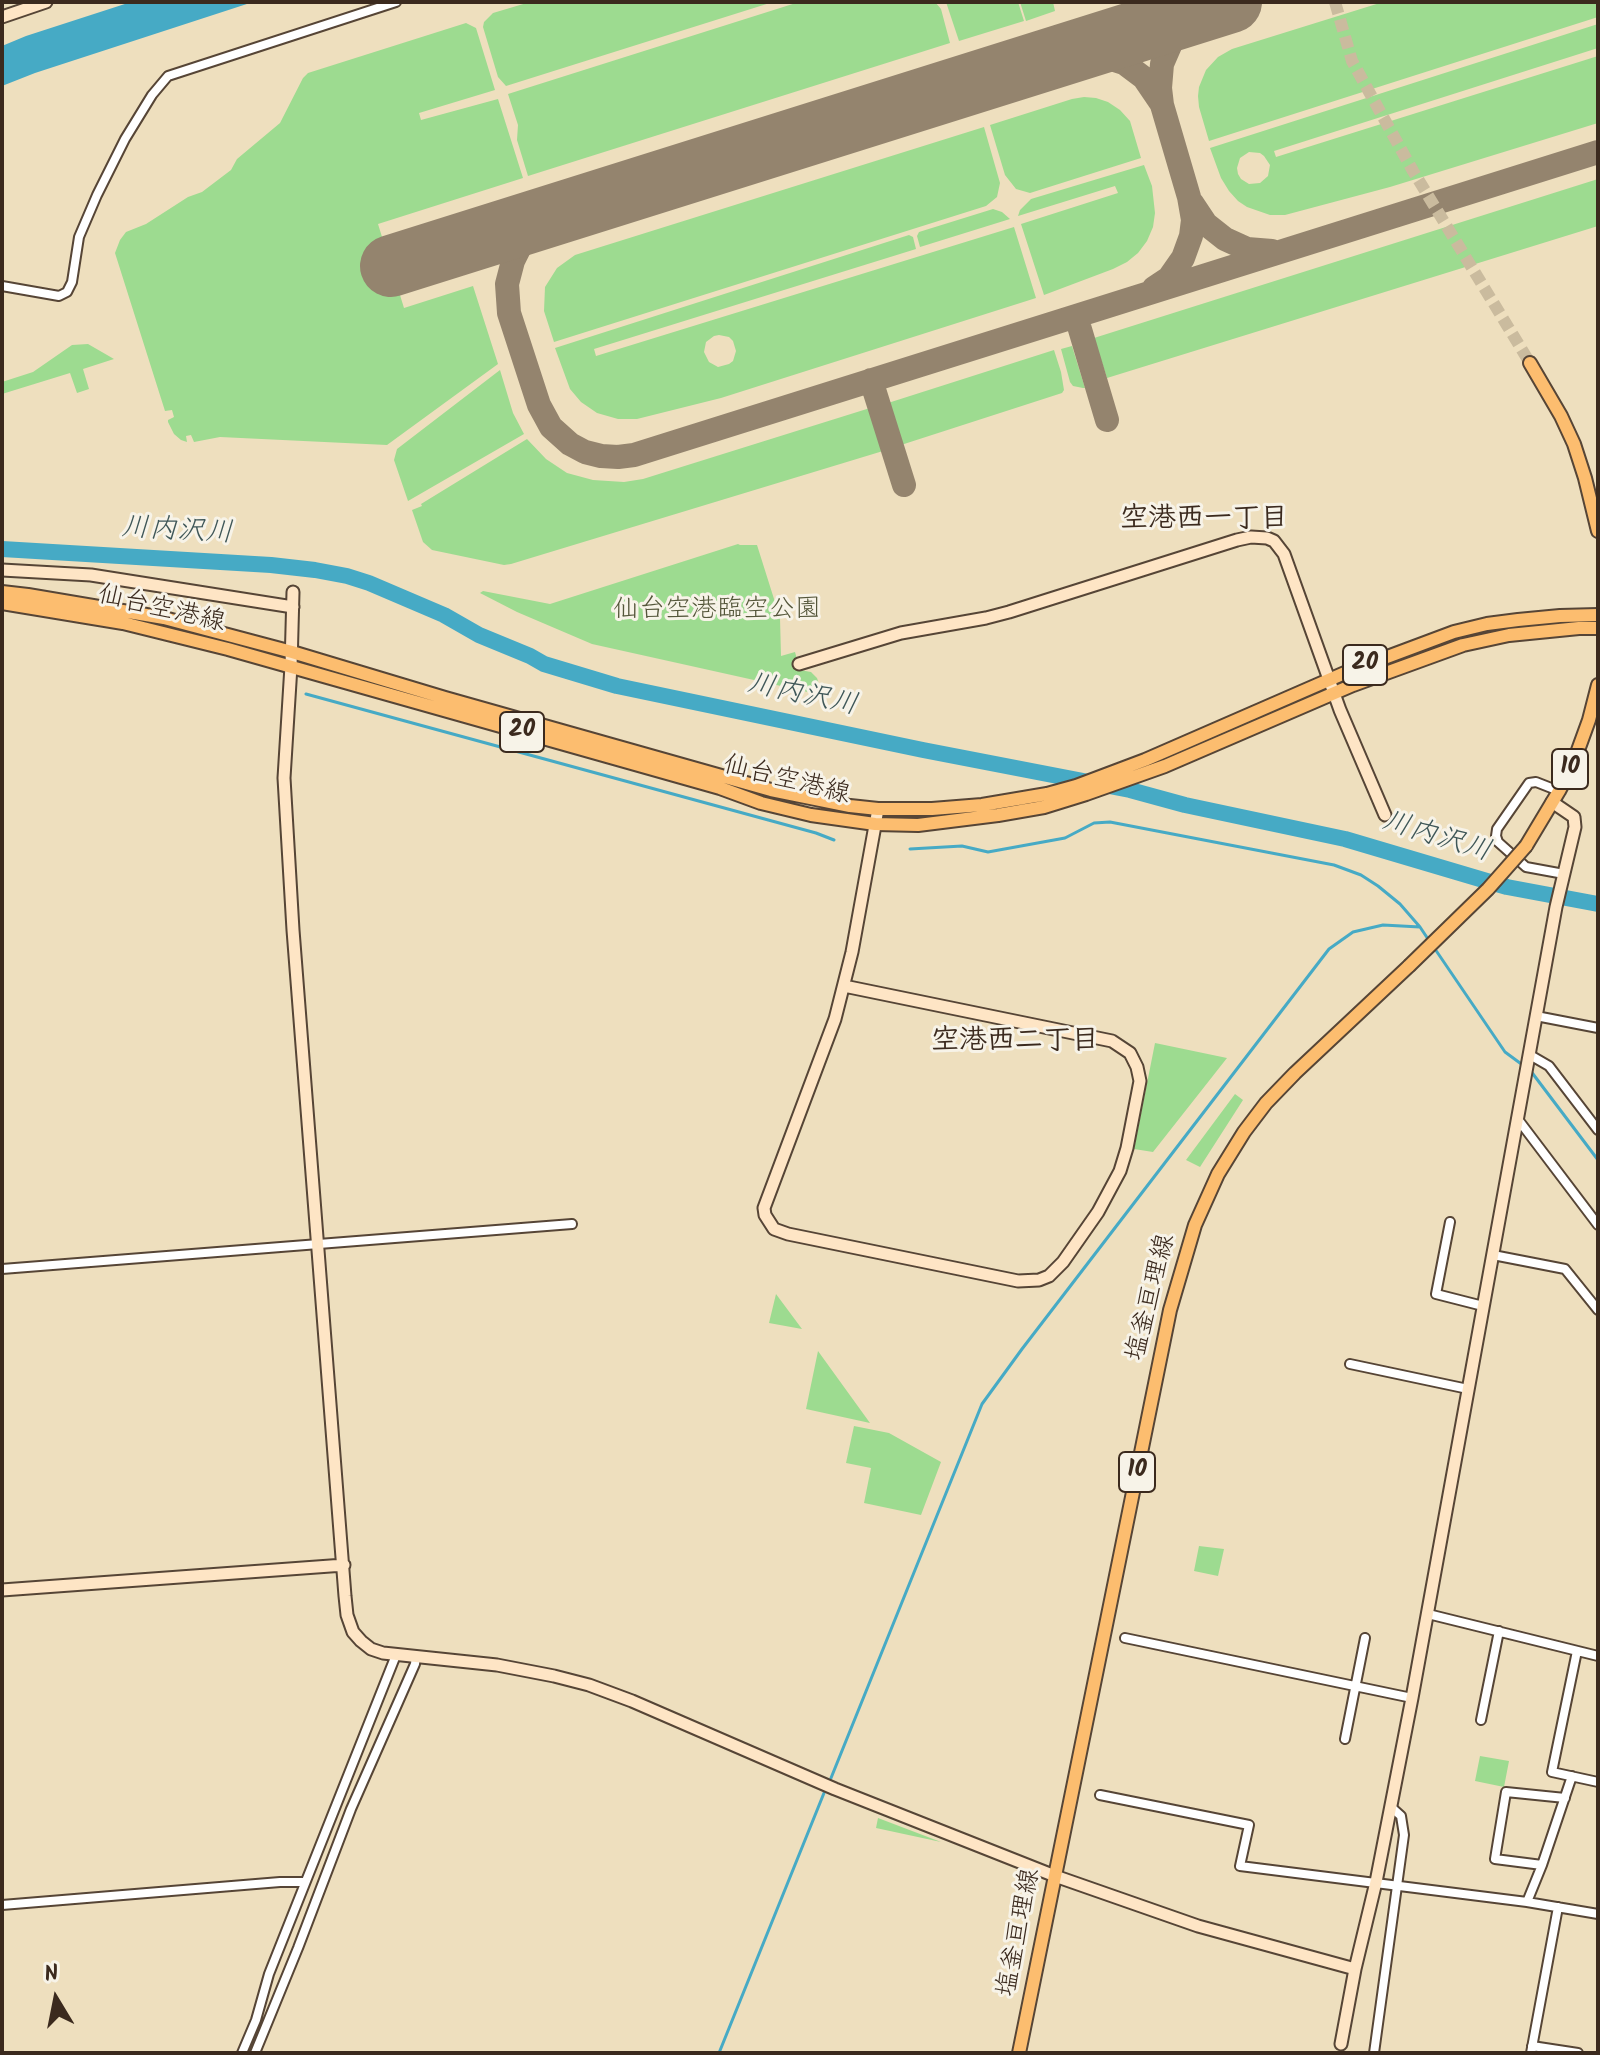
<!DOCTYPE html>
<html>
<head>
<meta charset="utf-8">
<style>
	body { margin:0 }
	#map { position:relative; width:1600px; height:2055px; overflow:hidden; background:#eedfbe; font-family:Kalam,sans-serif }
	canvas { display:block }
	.frame { position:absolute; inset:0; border:4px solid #3b2a1e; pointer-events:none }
	.north { position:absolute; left:16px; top:1959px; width:80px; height:80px; -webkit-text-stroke:6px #f7f3e8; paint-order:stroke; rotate:350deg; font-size:22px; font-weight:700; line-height:32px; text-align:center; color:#3b2a1e }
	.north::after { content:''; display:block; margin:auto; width:28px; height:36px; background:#3b2a1e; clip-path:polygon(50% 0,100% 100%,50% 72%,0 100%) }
</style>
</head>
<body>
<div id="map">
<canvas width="1600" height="2055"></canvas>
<div class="frame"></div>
<div class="north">N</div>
</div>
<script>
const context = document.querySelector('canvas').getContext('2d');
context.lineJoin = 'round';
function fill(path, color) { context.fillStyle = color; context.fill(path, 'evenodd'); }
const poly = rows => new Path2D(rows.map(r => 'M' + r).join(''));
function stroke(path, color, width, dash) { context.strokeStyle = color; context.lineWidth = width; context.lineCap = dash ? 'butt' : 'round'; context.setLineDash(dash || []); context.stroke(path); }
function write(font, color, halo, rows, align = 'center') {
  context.font = font + ' Kalam,"Klee One",sans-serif'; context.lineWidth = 6; context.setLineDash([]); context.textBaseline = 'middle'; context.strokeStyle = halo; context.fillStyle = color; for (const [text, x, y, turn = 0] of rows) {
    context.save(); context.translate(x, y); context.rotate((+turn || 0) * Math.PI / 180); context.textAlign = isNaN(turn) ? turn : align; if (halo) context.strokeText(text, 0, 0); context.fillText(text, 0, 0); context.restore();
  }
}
const green = poly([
	[530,2,773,2,506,86,498,77,483,27,484,22,493,13],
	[799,2,935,2,941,9,950,43,528,176,517,140,518,125,508,94],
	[946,2,1018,2,1024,21,959,41],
	[1020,2,1053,2,1055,11,1026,21],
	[1383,2,1598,2,1598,17,1209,141,1199,107,1198,96,1199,87,1206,70,1218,57,1232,49],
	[466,23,476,28,495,90,419,113,421,120,498,99,523,178,378,224,404,308,473,286,498,364,387,445,220,437,194,442,191,435,186,436,187,442,181,440,174,434,168,422,168,420,174,417,172,410,165,411,115,253,120,240,126,232,146,224,188,197,202,192,231,170,237,159,280,123,303,78,308,73],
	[1598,24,1598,48,1274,151,1276,157,1598,56,1598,123,1390,187,1285,215,1270,215,1247,207,1238,201,1229,191,1221,178,1210,148],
	[1249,152,1260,153,1264,156,1270,165,1268,176,1260,183,1249,184,1241,179,1238,174,1237,168,1240,158],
	[1084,97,1096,98,1108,102,1120,110,1130,121,1141,158,1030,193,1016,189,1005,175,990,125,1072,99],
	[984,127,1000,183,997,197,986,206,554,342,544,311,545,287,557,268,575,255],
	[1144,165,1152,186,1155,213,1153,227,1147,241,1138,253,1127,262,1113,269,1044,295,1021,224,1118,193,1115,186,1018,216,1020,210,1031,199],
	[1598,179,1598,226,1107,378,1094,338],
	[993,209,1002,212,1010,219,920,247,917,236,919,232],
	[1014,227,1036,298,721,398,637,419,618,419,597,413,581,402,570,389,555,348,909,235,913,237,916,249,594,349,596,356],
	[719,335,729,337,733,341,736,351,733,361,729,364,718,367,709,362,704,352,706,342,714,336],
	[88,344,114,359,83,369,89,389,77,393,70,373,2,394,2,382,33,372,72,345],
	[1072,346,1085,388,1083,388,1073,386,1070,382,1061,349],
	[1054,350,1061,372,1064,390,1062,393,901,445,888,403],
	[500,370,513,413,524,434,408,501,394,460,397,449],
	[870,408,883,451,511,564,504,565,432,550,423,542,412,510,422,506,421,504,527,439,546,459,567,473,593,480,624,482,643,479],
	[738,544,740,545,757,545,780,618,781,656,795,652,800,670,811,672,817,678,819,684,817,694,592,644,517,612,480,593,483,591,550,604],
	[1155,1043,1227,1058,1153,1152,1134,1149],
	[1235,1094,1243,1100,1200,1167,1186,1160],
	[776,1294,802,1329,769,1323],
	[818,1351,870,1423,806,1409],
	[854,1426,889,1433,941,1462,921,1515,864,1503,871,1468,846,1463],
	[1199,1546,1224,1549,1218,1576,1194,1571],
	[1480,1756,1509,1761,1504,1787,1475,1781],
	[878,1818,941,1842,876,1828]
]);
const water = poly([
	[131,2,253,2,35,73,2,86,2,46,26,36]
]);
const stream = poly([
	[306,694,816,833,834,840],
	[910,849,962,846,988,852,1065,838,1094,823,1110,822,1334,865,1361,875,1378,886,1400,904,1420,927,1428,939],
	[1435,949,1505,1052,1524,1066],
	[1530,1070,1598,1160],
	[831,1778,982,1404,1022,1349,1329,949,1353,932,1383,925,1420,927],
	[719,2053,824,1793]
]);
const river = poly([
	[2,549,271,565,315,570,347,576,369,583,444,615,479,635,530,656,544,664,617,686,923,750,1130,790,1185,805,1345,839,1507,887,1598,904]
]);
const taxiway = poly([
	[1068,53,1093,53,1124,63,1144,78,1161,103],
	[1192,203,1206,224,1225,239,1247,249,1272,251],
	[544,218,524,239,513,261,507,284,509,313,539,405,551,427,570,444,585,452,601,456,618,457,634,455,1598,152],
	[1154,288,1169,278,1183,258,1191,236,1193,220,1189,197,1162,105,1160,88,1162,64,1172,41,1182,28,1202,13,1217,7],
	[1076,316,1107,420],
	[871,380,904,485]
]);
const runway = poly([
	[391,266,1231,2]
]);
const primaryTunnel = poly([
	[1335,2,1352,61,1413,171,1530,363]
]);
const street = poly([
	[2,286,59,296,67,292,72,282,79,237,97,195,125,139,152,95,168,76,396,2],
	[1559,791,1536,782,1529,783,1497,829,1496,836,1498,842,1526,867,1564,874],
	[1536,1016,1598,1028],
	[1530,1055,1549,1066,1598,1130],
	[1517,1118,1598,1225],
	[1450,1222,1436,1294,1483,1306],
	[1493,1255,1565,1269,1598,1310],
	[2,1269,572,1224],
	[1350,1364,1468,1389],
	[1428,1614,1598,1656],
	[1125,1638,1412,1698],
	[1577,1651,1552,1772,1598,1782],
	[1481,1720,1499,1631],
	[1345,1739,1365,1638],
	[1100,1795,1249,1825,1240,1866,1527,1902,1598,1914],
	[1542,1865,1495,1859,1506,1792,1565,1798],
	[1527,1902,1542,1865,1572,1776],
	[2,1905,280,1882,305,1882],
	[1532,2046,1578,2053],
	[242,2053,256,2020,269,1974,396,1655],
	[255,2053,298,1948,351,1809,415,1664,416,1656],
	[1374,2053,1404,1835,1401,1816,1391,1807],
	[1531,2053,1558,1907]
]);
const secondary = poly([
	[2,17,46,2],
	[2,570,91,575,293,607],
	[293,592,291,666,284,778,293,930,345,1596,347,1615,353,1632,361,1641,371,1649,383,1653,497,1665,554,1676,589,1685,632,1701,835,1789,1055,1876,1198,1926,1355,1969],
	[799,664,901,633,986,618,1009,612,1237,540,1251,537,1267,538,1274,541,1284,554,1340,710,1385,815],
	[844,986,1112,1041,1130,1053,1137,1067,1140,1081,1127,1148,1120,1171,1098,1212,1063,1262,1049,1276,1039,1280,1018,1281,788,1234,774,1229,765,1215,764,1208,835,1019,852,952,878,809],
	[2,1590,344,1565],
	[1341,2044,1355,1969,1376,1882,1412,1698,1556,907,1575,827,1574,817,1552,802]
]);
const primary = poly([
	[1530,363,1561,416,1574,444,1585,478,1598,531],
	[2,592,28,595,164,618,292,652,445,698,771,790,850,806,878,809,932,809,982,805,1047,794,1076,786,1145,760,1347,672,1454,632,1487,624,1518,620,1560,616,1598,615],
	[2,603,123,623,228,649,720,788,761,803,811,815,875,824,918,825,998,815,1044,807,1086,794,1165,766,1353,685,1463,645,1509,635,1579,628,1598,628],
	[1526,846,1559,791,1573,764,1589,720,1598,685],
	[1019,2053,1170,1310,1195,1225,1218,1174,1244,1132,1266,1103,1295,1073,1409,966]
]);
const primaryBridge = poly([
	[1409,966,1488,889,1526,846]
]);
const shields = [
	[1365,665,44],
	[522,732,44],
	[1570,769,36],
	[1137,1472,36]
];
const shieldNames = [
	["20",1365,665],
	["20",522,732],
	["10",1570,769],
	["10",1137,1472]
];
const streetNames = [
	["仙台空港線",161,611,13],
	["仙台空港線",786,782,14],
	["塩釜亘理線",1153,1298,-76],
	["塩釜亘理線",1021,1933,-79]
];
const parkNames = [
	["仙台空港臨空公園",717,612]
];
const neighbourhoodNames = [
	["空港西一丁目",1204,521],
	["空港西二丁目",1015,1043]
];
const waterNames = [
	["川内沢川",177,533,3],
	["川内沢川",802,697,12],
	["川内沢川",1436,839,17]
];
fill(green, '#9ddb90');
fill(water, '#46aac5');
stroke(stream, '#46aac5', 3);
stroke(river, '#46aac5', 16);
stroke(taxiway, '#94846e', 24);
stroke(runway, '#94846e', 62);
stroke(primaryTunnel, '#cabb9e', 12, [12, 6]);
stroke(street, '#564536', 12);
stroke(secondary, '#564536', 15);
stroke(primary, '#564536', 16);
stroke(street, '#fff', 8);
stroke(secondary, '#fee5c5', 11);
stroke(primary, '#fcbd6f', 12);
stroke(primaryBridge, '#564536', 16, []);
stroke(primaryBridge, '#fcbd6f', 12);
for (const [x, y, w] of shields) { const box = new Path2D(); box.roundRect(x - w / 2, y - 20, w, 40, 6); context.fillStyle = '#f7f3e8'; context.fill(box); stroke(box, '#3b2a1e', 2); }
write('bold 24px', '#3b2a1e', null, shieldNames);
write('26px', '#3b2a1e', '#f7f3e8', streetNames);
write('26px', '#54563a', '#f7f3e8', parkNames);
write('bold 28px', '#3b2a1e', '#f7f3e8', neighbourhoodNames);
write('italic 28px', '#3f5758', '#f7f3e8', waterNames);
</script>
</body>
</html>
